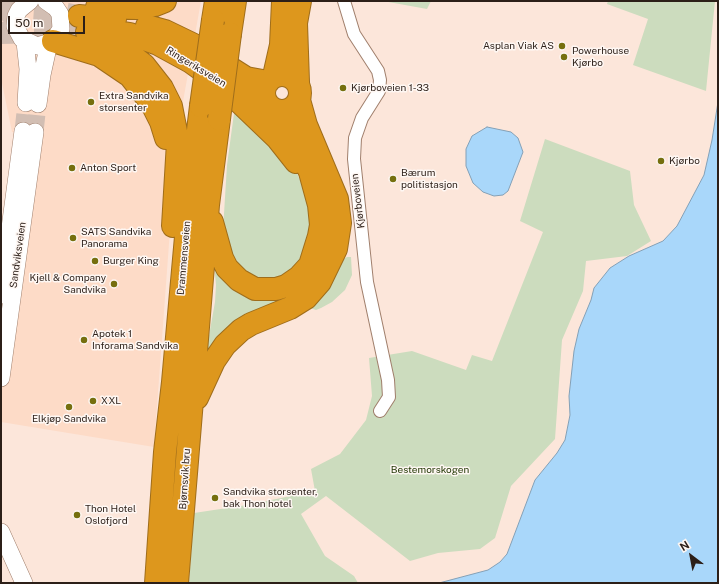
<!DOCTYPE html>
<html>
<head>
<meta charset="utf-8">
<style>
	body { margin:0 }
	#map { position:relative; width:719px; height:584px; overflow:hidden; background:#fce6da; font-family:"Public Sans",sans-serif }
	canvas { display:block }
	.frame { position:absolute; inset:0; border:2px solid #2c1f18; pointer-events:none }
	.north { position:absolute; left:671px; top:536px; width:40px; height:40px; -webkit-text-stroke:3px #fef7f3; paint-order:stroke; rotate:328deg; font-size:11px; font-weight:700; line-height:16px; text-align:center; color:#2c1f18 }
	.north::after { content:''; display:block; margin:auto; width:14px; height:18px; background:#2c1f18; clip-path:polygon(50% 0,100% 100%,50% 72%,0 100%) }
	.scale { position:absolute; left:8px; top:16px; width:77px; height:18px; box-sizing:border-box; border:2px solid #2c1f18; border-top:0; padding-left:5px; font-size:12px; line-height:14px; white-space:nowrap; color:#2c1f18; -webkit-text-stroke:3px #fef7f3; paint-order:stroke }
</style>
</head>
<body>
<div id="map">
<canvas width="719" height="584"></canvas>
<div class="frame"></div>
<div class="north">N</div>
<div class="scale">50 m</div>
</div>
<script>
const context = document.querySelector('canvas').getContext('2d');
context.lineJoin = 'round';
function fill(path, color) { context.fillStyle = color; context.fill(path, 'evenodd'); }
const poly = rows => new Path2D(rows.map(r => 'M' + r).join(''));
function stroke(path, color, width, dash) { context.strokeStyle = color; context.lineWidth = width; context.lineCap = dash ? 'butt' : 'round'; context.setLineDash(dash || []); context.stroke(path); }
function write(font, color, halo, rows, align = 'center') {
  context.font = font + ' "Public Sans",sans-serif'; context.lineWidth = 3; context.setLineDash([]); context.textBaseline = 'middle'; context.strokeStyle = halo; context.fillStyle = color; for (const [text, x, y, turn = 0] of rows) {
    context.save(); context.translate(x, y); context.rotate((+turn || 0) * Math.PI / 180); context.textAlign = isNaN(turn) ? turn : align; if (halo) context.strokeText(text, 0, 0); context.fillText(text, 0, 0); context.restore();
  }
}
const built = poly([
	[1,1,201,1,177,135,154,447,1,422,1,318,39,135,12,132,1,78]
]);
const green = poly([
	[383,1,431,1,427,9],
	[608,1,715,1,706,91,633,65,648,19,607,4],
	[235,106,294,167,308,197,311,224,303,261,272,283,241,275,223,230,227,165],
	[545,139,630,171,634,205,651,241,627,256,586,261,583,291,562,340,555,439,511,486,495,538,480,549,438,553,410,561,326,496,301,514,325,556,354,576,358,583,189,583,194,513,247,505,315,491,311,469,340,454,366,420,372,396,369,358,412,351,466,370,472,355,492,361,543,232,520,221],
	[347,257,351,257,352,275,345,290,332,302,321,308,316,310,310,308,340,261],
	[214,264,229,284,319,275,205,358,215,302,216,285]
]);
const water = poly([
	[718,102,718,583,439,583,488,570,500,562,507,554,535,480,557,453,565,440,570,415,569,396,574,351,579,329,591,300,594,288,610,268,629,256,663,241,677,226,704,175,712,140,718,102],
	[487,127,511,132,518,138,523,152,508,191,503,195,494,196,483,192,473,183,466,166,466,149,472,136,487,127]
]);
const secondaryTunnel = poly([
	[1,6,15,22],
	[23,131,26,103],
	[35,132,38,104]
]);
const highwayTunnel = poly([
	[1,7,46,10,73,15],
	[1,33,78,31]
]);
const street = poly([
	[344,1,354,34,378,71,380,80,379,91,362,118,355,138,354,159,367,282,388,380,389,397,380,411]
]);
const secondary = poly([
	[30,1,19,10,16,16,15,26,22,39,37,46,53,41,61,29,60,14,56,8,46,1],
	[25,42,28,69,26,103],
	[38,104,42,75,49,43],
	[1,295,23,131],
	[1,378,35,132],
	[1,532,24,583]
]);
const highway = poly([
	[97,7,137,8,155,5,165,1],
	[79,16,115,19],
	[213,20,216,1],
	[147,26,165,31,194,45,246,78,268,82],
	[97,31,111,31,130,34,158,44,191,62,220,83,266,102],
	[87,32,126,51,144,65,162,88,171,106,178,142,173,226],
	[230,34,235,1],
	[53,41,99,55,130,76,152,104,161,122,166,138],
	'264 93a18 18 0 1 1 36 0a18 18 0 1 1-36 0Z',
	[274,76,281,45,283,1],
	[298,82,296,23,300,1],
	[230,93,277,138,296,162],
	[212,222,222,258,227,268,239,280,255,289,276,289,286,286,299,277,310,265,319,236,321,225,319,205,310,172,280,111],
	[197,398,214,361,225,345,241,330,251,324,290,308,306,298,320,282,336,249,340,223,337,199,306,125,299,100],
	[156,583,165,452,173,382,189,203,201,106],
	[177,583,208,205,219,119]
]);
const highwayBridge = poly([
	[201,106,213,20],
	[219,119,230,34]
]);
const markers = [
	[562,46,4,"#756f0e"],
	[564,57,4,"#756f0e"],
	[343,88,4,"#756f0e"],
	[91,102,4,"#756f0e"],
	[661,161,4,"#756f0e"],
	[72,168,4,"#756f0e"],
	[393,179,4,"#756f0e"],
	[73,238,4,"#756f0e"],
	[95,261,4,"#756f0e"],
	[114,284,4,"#756f0e"],
	[84,340,4,"#756f0e"],
	[93,401,4,"#756f0e"],
	[69,407,4,"#756f0e"],
	[215,498,4,"#756f0e"],
	[77,515,4,"#756f0e"]
];
const poiNames = [
	["Asplan Viak AS",554,46,"right"],
	["Powerhouse",572,51],
	["Kjørbo",572,63],
	["Kjørboveien 1-33",351,88],
	["Extra Sandvika",99,96],
	["storsenter",99,108],
	["Kjørbo",669,161],
	["Anton Sport",80,168],
	["Bærum",401,173],
	["politistasjon",401,185],
	["SATS Sandvika",81,232],
	["Panorama",81,244],
	["Burger King",103,261],
	["Kjell & Company",106,278,"right"],
	["Sandvika",106,290,"right"],
	["Apotek 1",92,334],
	["Inforama Sandvika",92,346],
	["XXL",101,401],
	["Elkjøp Sandvika",69,419,"center"],
	["Sandvika storsenter,",223,492],
	["bak Thon hotel",223,504],
	["Thon Hotel",85,509],
	["Oslofjord",85,521]
];
const streetNames = [
	["Ringeriksveien",196,67,31],
	["Kjørboveien",358,201,-97],
	["Sandviksveien",18,255,-82],
	["Drammensveien",184,258,-85],
	["Bjørnsvik bru",185,479,-86]
];
const parkNames = [
	["Bestemorskogen",430,470]
];
fill(built, '#fddbc7');
fill(green, '#ccdcbe');
fill(water, '#a9d7fa');
stroke(water, '#84a0b6', 1);
stroke(secondaryTunnel, '#d2beb3', 17, [17, 8]);
stroke(highwayTunnel, '#d2beb3', 22, [22, 11]);
stroke(street, '#a07f6c', 14);
stroke(secondary, '#a07f6c', 18);
stroke(highway, '#9f6d1b', 24);
stroke(street, '#fff', 12);
stroke(secondary, '#fff', 17);
stroke(highway, '#dd971d', 22);
stroke(highwayBridge, '#9f6d1b', 24, []);
stroke(highwayBridge, '#dd971d', 22);
for (const [x, y, r, color] of markers) { const dot = new Path2D(); dot.arc(x, y, r, 0, 2 * Math.PI); context.fillStyle = color; context.fill(dot); stroke(dot, '#fef7f3', 1.5); }
write('10px', '#2c1f18', '#fef7f3', poiNames, 'left');
write('10px', '#2c1f18', '#fef7f3', streetNames);
write('10px', '#263b08', '#fef7f3', parkNames);
</script>
</body>
</html>
